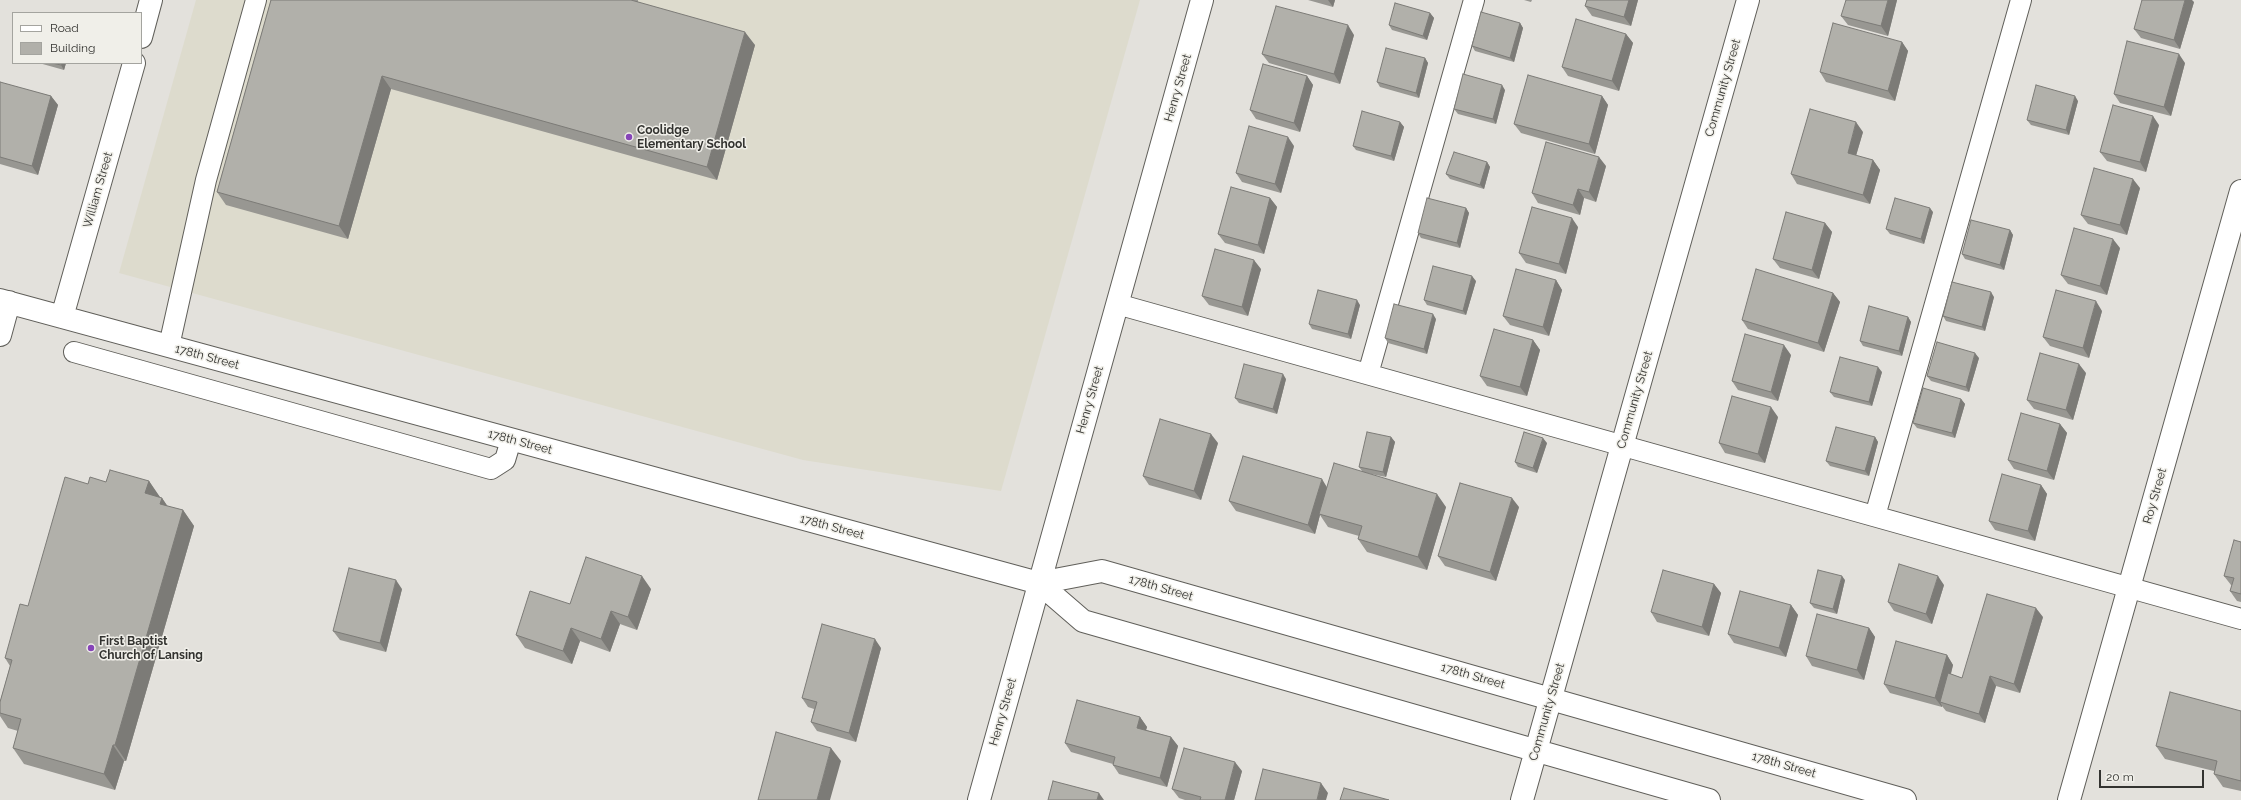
<!DOCTYPE html>
<html>
<head>
<meta charset="utf-8">
<style>
	body { margin:0 }
	#map { position:relative; width:2241px; height:800px; overflow:hidden; background:#e3e1dc; font-family:Raleway,sans-serif }
	canvas { display:block }
	.legend { position:absolute; left:12px; top:12px; width:130px; height:52px; box-sizing:border-box; background:#f0efe9; border:1px solid #a4a49f; margin:0; padding:5px 7px; list-style:none; font-size:12px; color:#333330 }
	.legend li { display:flex; align-items:center; gap:8px; height:20px }
	.legend b { width:20px; border:1px solid #a4a49f }
	.scale { position:absolute; left:2099px; top:770px; width:105px; height:18px; box-sizing:border-box; border:2px solid #333330; border-top:0; padding-left:5px; font-size:12px; line-height:14px; white-space:nowrap; color:#333330; -webkit-text-stroke:3px #f0efe9; paint-order:stroke }
</style>
</head>
<body>
<div id="map">
<canvas width="2241" height="800"></canvas>
<ul class="legend">
<li><b style="height:5px;background:#fff"></b>Road</li>
<li><b style="height:11px;background:#b1b0aa"></b>Building</li>
</ul>
<div class="scale">20 m</div>
</div>
<script>
const context = document.querySelector('canvas').getContext('2d');
context.lineJoin = 'round';
function fill(path, color) { context.fillStyle = color; context.fill(path, 'evenodd'); }
const poly = rows => new Path2D(rows.map(r => 'M' + r).join(''));
function stroke(path, color, width, dash) { context.strokeStyle = color; context.lineWidth = width; context.lineCap = dash ? 'butt' : 'round'; context.setLineDash(dash || []); context.stroke(path); }
function write(font, color, halo, rows, align = 'center') {
  context.font = font + ' Raleway,sans-serif'; context.lineWidth = 3; context.setLineDash([]); context.textBaseline = 'middle'; context.strokeStyle = halo; context.fillStyle = color; for (const [text, x, y, turn = 0] of rows) {
    context.save(); context.translate(x, y); context.rotate((+turn || 0) * Math.PI / 180); context.textAlign = isNaN(turn) ? turn : align; if (halo) context.strokeText(text, 0, 0); context.fillText(text, 0, 0); context.restore();
  }
}
const built = poly([
	[196,0,1140,0,1001,491,803,460,119,273]
]);
const service = poly([
	[1117,304,2241,619],
	[169,346,206,180,256,0],
	[74,352,491,469,505,460,511,440],
	[1368,374,1474,0],
	[1875,516,2021,0]
]);
const minor = poly([
	[141,37,151,0],
	[0,300,1039,583,1083,621,1709,800],
	[62,317,134,63],
	[0,335,9,302],
	[1039,583,1102,571,1905,800],
	[979,800,1202,0],
	[1522,800,1748,0],
	[2069,800,2241,191]
]);
const wall = poly([
	[271,0,638,0,638,2,755,45,717,180,391,89,348,239,226,205,217,192],
	[1308,0,1335,0,1333,7],
	[1524,0,1532,0,1531,2],
	[1587,0,1638,0,1631,26,1592,16,1585,6],
	[1897,0,1888,36,1848,25,1841,16],
	[2194,2,2180,49,2141,38,2134,29],
	[1430,13,1434,18,1427,40,1392,30,1389,25],
	[1520,23,1523,28,1514,62,1475,51,1472,46],
	[1626,34,1633,43,1619,91,1568,76,1562,67],
	[1354,35,1340,84,1269,63,1262,54],
	[1902,42,1908,51,1895,101,1826,82,1820,72],
	[1425,58,1428,63,1419,98,1380,87,1377,82],
	[39,63,66,63,64,70],
	[2185,63,2171,116,2120,103,2114,94],
	[1307,76,1313,85,1300,132,1256,119,1250,110],
	[0,83,51,96,58,105,38,175,0,164],
	[1505,90,1496,124,1458,114,1454,109],
	[1602,96,1608,105,1595,154,1521,133,1514,124],
	[2078,101,2069,135,2031,125,2027,120],
	[1400,122,1404,127,1394,161,1356,150,1353,146],
	[2159,125,2146,172,2107,161,2100,152],
	[1863,132,1856,156,1873,160,1880,170,1870,204,1797,184,1791,174],
	[1294,146,1281,193,1242,182,1236,173],
	[1487,162,1490,167,1484,189,1450,179,1446,174],
	[1606,166,1596,202,1584,198,1580,215,1538,203,1532,193],
	[2140,188,2127,235,2088,224,2081,215],
	[1270,198,1277,207,1264,254,1225,243,1218,234],
	[1466,208,1469,213,1460,248,1421,238,1418,233],
	[1933,212,1924,244,1890,234,1886,229],
	[1825,223,1832,232,1819,279,1780,268,1773,259],
	[1578,227,1566,274,1526,263,1519,253],
	[2010,230,2013,235,2004,270,1965,259,1962,254],
	[2120,248,2107,295,2068,284,2061,275],
	[1261,269,1248,316,1209,305,1202,296],
	[1556,280,1562,290,1549,336,1510,325,1503,316],
	[1476,281,1466,315,1427,305,1424,300],
	[1833,293,1840,302,1824,352,1748,329,1742,320],
	[1994,297,1985,331,1946,321,1943,316],
	[1360,305,1351,339,1312,329,1309,324],
	[2102,311,2089,358,2050,346,2043,337],
	[1908,317,1911,322,1902,356,1863,346,1860,341],
	[1436,319,1427,354,1388,343,1385,338],
	[1533,340,1540,350,1527,396,1487,386,1480,376],
	[1791,355,1778,401,1738,390,1732,381],
	[1979,358,1969,392,1931,381,1927,376],
	[1882,372,1872,406,1834,397,1830,392],
	[2086,373,2073,420,2034,409,2027,400],
	[1286,379,1277,414,1239,403,1235,398],
	[1961,399,1965,404,1955,438,1917,428,1913,423],
	[1778,417,1765,463,1725,453,1719,443],
	[2060,424,2067,433,2054,480,2014,469,2008,460],
	[1391,437,1395,442,1386,477,1366,473,1446,507,1427,570,1367,552,1358,539,1359,536,1328,527,1320,515,1315,534,1236,511,1229,501,1327,487,1362,471,1359,467],
	[1875,437,1878,442,1869,476,1830,466,1826,461],
	[1218,443,1201,500,1149,485,1143,476],
	[1547,443,1537,473,1518,467,1515,462],
	[149,481,160,498,162,498,167,506,183,510,194,526,126,761,124,761,115,790,24,764,13,748,18,731,8,728,0,716,0,702,10,666,5,658,28,606,106,482],
	[2041,485,2047,494,2035,541,1995,530,1989,521],
	[1519,507,1496,581,1445,566,1438,556],
	[2241,542,2241,602,2237,601,2230,591,2232,585,2231,585,2224,576],
	[1845,580,1837,614,1814,608,1810,603],
	[1714,584,1721,593,1709,636,1657,622,1651,612],
	[1944,585,1932,624,1894,611,1888,602],
	[402,589,386,652,340,640,333,631],
	[651,589,637,630,620,624,610,652,580,641,572,664,525,648,516,635,570,604],
	[1791,605,1798,615,1786,657,1734,643,1728,634],
	[2043,617,2020,693,1996,686,1985,723,1946,711,1942,706,1942,707,1890,693,1884,684,1947,655,1953,665,1951,674,1962,678],
	[1869,628,1875,637,1864,680,1812,666,1806,656],
	[881,648,856,742,817,731,811,722,814,709,808,707,802,698],
	[2241,711,2241,791,2223,787,2214,774,2214,771,2165,759,2156,746],
	[1140,717,1147,727,1146,730,1171,737,1178,746,1167,787,1119,774,1113,765,1113,764,1071,752,1065,743],
	[1242,771,1234,800,1185,800,1179,798,1172,789]
]);
const shadedWall = poly([
	[1328,0,1335,0,1333,7],
	[1629,0,1638,0,1631,26,1624,17],
	[1888,0,1897,0,1888,36,1881,26],
	[2185,0,2192,0,2194,2,2180,49,2174,40],
	[1430,13,1434,18,1427,40,1423,36],
	[1520,23,1523,28,1514,62,1510,58],
	[1348,25,1354,35,1340,84,1334,74],
	[745,32,755,45,717,180,707,167],
	[1626,34,1633,43,1619,91,1612,81],
	[1902,42,1908,51,1895,101,1888,91],
	[2179,54,2185,63,2171,116,2164,107],
	[1425,58,1428,63,1419,98,1416,93],
	[62,63,66,63,64,70,61,65],
	[382,76,391,89,348,239,339,226],
	[1307,76,1313,85,1300,132,1294,123],
	[1502,85,1505,90,1496,124,1493,119],
	[51,96,58,105,38,175,32,166],
	[1602,96,1608,105,1595,154,1589,144],
	[2075,96,2078,101,2069,135,2066,130],
	[2153,116,2159,125,2146,172,2140,162],
	[1400,122,1404,127,1394,161,1391,156],
	[1856,122,1863,132,1854,162,1848,153],
	[1288,137,1294,146,1281,193,1275,184],
	[1599,157,1606,166,1596,202,1589,192],
	[1873,160,1880,170,1870,204,1863,195],
	[1487,162,1490,167,1484,189,1480,185],
	[2133,179,2140,188,2127,235,2120,225],
	[1578,189,1584,198,1580,215,1573,205],
	[1270,198,1277,207,1264,254,1258,245],
	[1466,208,1469,213,1460,248,1457,243],
	[1930,208,1933,212,1924,244,1921,239],
	[1572,218,1578,227,1566,274,1559,264],
	[1825,223,1832,232,1819,279,1812,270],
	[2010,230,2013,235,2004,270,2000,265],
	[2113,239,2120,248,2107,295,2100,286],
	[1254,260,1261,269,1248,316,1242,307],
	[1472,276,1476,281,1466,315,1463,311],
	[1556,280,1562,290,1549,336,1543,327],
	[1991,292,1994,297,1985,331,1982,327],
	[1833,293,1840,302,1824,352,1818,343],
	[1357,300,1360,305,1351,339,1348,334],
	[2096,301,2102,311,2089,358,2083,348],
	[1433,314,1436,319,1427,354,1424,349],
	[1908,317,1911,322,1902,356,1899,351],
	[1533,340,1540,350,1527,396,1520,387],
	[1784,345,1791,355,1778,401,1771,392],
	[1975,353,1979,358,1969,392,1966,387],
	[2079,364,2086,373,2073,420,2066,410],
	[1878,367,1882,372,1872,406,1869,402],
	[1283,374,1286,379,1277,414,1273,409],
	[1961,399,1965,404,1955,438,1952,433],
	[1771,407,1778,417,1765,463,1758,454],
	[2060,424,2067,433,2054,480,2047,471],
	[1211,434,1218,443,1201,500,1194,491],
	[1391,437,1395,442,1386,477,1383,472],
	[1875,437,1878,442,1869,476,1865,471],
	[1543,438,1547,443,1537,473,1533,468],
	[1322,479,1328,489,1319,514,1320,515,1315,534,1308,525],
	[149,481,160,497,157,510,145,493],
	[2041,485,2047,494,2035,541,2028,531],
	[1437,494,1446,507,1427,570,1418,557],
	[162,498,173,514,160,504],
	[1512,498,1519,507,1496,581,1490,572],
	[183,510,194,526,126,761,115,745],
	[642,576,651,589,637,630,628,617],
	[1842,576,1845,580,1837,614,1833,609],
	[1938,576,1944,585,1932,624,1926,614],
	[396,580,402,589,386,652,380,643],
	[1714,584,1721,593,1709,636,1702,627],
	[1791,605,1798,615,1786,657,1779,648],
	[2036,608,2043,617,2020,693,2014,684],
	[611,611,620,624,610,652,601,639],
	[571,628,580,641,572,664,563,651],
	[1869,628,1875,637,1864,680,1857,670],
	[875,639,881,648,856,742,849,733],
	[1947,655,1953,665,1943,703,1940,702,1942,706,1942,707,1935,698],
	[1990,676,1996,686,1985,723,1979,714],
	[1140,717,1147,727,1144,737,1137,728],
	[1171,737,1178,746,1167,787,1160,778],
	[113,745,124,761,115,790,104,774],
	[831,748,841,761,830,800,817,800],
	[1235,762,1242,771,1234,800,1225,800],
	[1321,783,1328,793,1326,800,1317,800],
	[1099,793,1104,800,1097,800]
]);
const building = poly([
	[271,0,631,0,745,32,707,167,382,76,339,226,217,192,271,0],
	[1587,0,1629,0,1624,17,1585,6,1587,0],
	[1846,0,1888,0,1881,26,1841,16,1846,0],
	[2142,0,2185,0,2174,40,2134,29,2142,0],
	[1395,3,1430,13,1423,36,1389,25,1395,3],
	[1276,6,1348,25,1334,74,1262,54,1276,6],
	[1481,12,1520,23,1510,58,1472,46,1481,12],
	[1576,19,1626,34,1612,81,1562,67,1576,19],
	[1833,23,1902,42,1888,91,1820,72,1833,23],
	[2127,41,2179,54,2164,107,2114,94,2127,41],
	[1386,48,1425,58,1416,93,1377,82,1386,48],
	[52,63,62,63,61,65,52,63],
	[1263,64,1307,76,1294,123,1250,110,1263,64],
	[1463,74,1502,85,1493,119,1454,109,1463,74],
	[1528,75,1602,96,1589,144,1514,124,1528,75],
	[0,82,51,96,32,166,0,157,0,82],
	[2036,85,2075,96,2066,130,2027,120,2036,85],
	[2113,105,2153,116,2140,162,2100,152,2113,105],
	[1810,109,1856,122,1848,153,1873,160,1863,195,1791,174,1810,109],
	[1362,111,1400,122,1391,156,1353,146,1362,111],
	[1249,126,1288,137,1275,184,1236,173,1249,126],
	[1546,142,1599,157,1589,192,1578,189,1573,205,1532,193,1546,142],
	[1454,152,1487,162,1480,185,1446,174,1454,152],
	[2094,168,2133,179,2120,225,2081,215,2094,168],
	[1231,187,1270,198,1258,245,1218,234,1231,187],
	[1427,198,1466,208,1457,243,1418,233,1427,198],
	[1895,198,1930,208,1921,239,1886,229,1895,198],
	[1532,207,1572,218,1559,264,1519,253,1532,207],
	[1786,212,1825,223,1812,270,1773,259,1786,212],
	[1971,220,2010,230,2000,265,1962,254,1971,220],
	[2074,228,2113,239,2100,286,2061,275,2074,228],
	[1215,249,1254,260,1242,307,1202,296,1215,249],
	[1433,266,1472,276,1463,311,1424,300,1433,266],
	[1516,269,1556,280,1543,327,1503,316,1516,269],
	[1756,269,1833,293,1818,343,1742,320,1756,269],
	[1952,282,1991,292,1982,327,1943,316,1952,282],
	[1318,290,1357,300,1348,334,1309,324,1318,290],
	[2056,290,2096,301,2083,348,2043,337,2056,290],
	[1394,304,1433,314,1424,349,1385,338,1394,304],
	[1869,306,1908,317,1899,351,1860,341,1869,306],
	[1494,329,1533,340,1520,387,1480,376,1494,329],
	[1745,334,1784,345,1771,392,1732,381,1745,334],
	[1937,342,1975,353,1966,387,1927,376,1937,342],
	[2040,353,2079,364,2066,410,2027,400,2040,353],
	[1840,357,1878,367,1869,402,1830,392,1840,357],
	[1244,364,1283,374,1273,409,1235,398,1244,364],
	[1923,388,1961,399,1952,433,1913,423,1923,388],
	[1732,396,1771,407,1758,454,1719,443,1732,396],
	[2021,413,2060,424,2047,471,2008,460,2021,413],
	[1160,419,1211,434,1194,491,1143,476,1160,419],
	[1836,427,1875,437,1865,471,1826,461,1836,427],
	[1367,432,1391,437,1383,472,1359,467,1367,432],
	[1524,432,1543,438,1533,468,1515,462,1524,432],
	[1243,456,1322,479,1308,525,1229,501,1243,456],
	[1334,463,1437,494,1418,557,1358,539,1362,526,1319,514,1334,463],
	[110,470,149,481,145,493,162,498,160,504,183,510,115,745,113,745,104,774,13,748,21,719,0,713,0,702,12,660,5,658,20,604,28,606,65,477,88,484,90,477,106,482,110,470],
	[2002,474,2041,485,2028,531,1989,521,2002,474],
	[1460,483,1512,498,1490,572,1438,556,1460,483],
	[2234,540,2241,542,2241,594,2230,591,2234,578,2224,576,2234,540],
	[586,557,642,576,628,617,611,611,601,639,571,628,563,651,516,635,530,591,570,604,586,557],
	[1899,564,1938,576,1926,614,1888,602,1899,564],
	[349,568,396,580,380,643,333,631,349,568],
	[1663,570,1714,584,1702,627,1651,612,1663,570],
	[1818,570,1842,576,1833,609,1810,603,1818,570],
	[1740,591,1791,605,1779,648,1728,634,1740,591],
	[1987,594,2036,608,2014,684,1990,676,1979,714,1940,702,1948,673,1962,678,1987,594],
	[1817,614,1869,628,1857,670,1806,656,1817,614],
	[822,624,875,639,849,733,811,722,817,702,802,698,822,624],
	[1896,641,1947,655,1935,698,1884,684,1896,641],
	[2170,692,2241,711,2241,781,2214,774,2217,761,2156,746,2170,692],
	[1077,700,1140,717,1137,728,1171,737,1160,778,1113,765,1115,757,1065,743,1077,700],
	[776,732,831,748,817,800,758,800,776,732],
	[1184,748,1235,762,1225,800,1200,800,1201,797,1172,789,1184,748],
	[1263,769,1321,783,1317,800,1255,800,1263,769],
	[1053,781,1099,793,1097,800,1048,800,1053,781],
	[1344,788,1389,800,1340,800,1344,788]
]);
const markers = [
	[629,137,4,"#8644b8"],
	[91,648,4,"#8644b8"]
];
const streetNames = [
	["Henry Street",1178,88,-74],
	["Community Street",1723,88,-74],
	["William Street",98,190,-74],
	["178th Street",207,357,15],
	["Henry Street",1090,400,-74],
	["Community Street",1635,400,-74],
	["178th Street",520,442,15],
	["Roy Street",2155,496,-74],
	["178th Street",832,527,15],
	["178th Street",1161,588,16],
	["178th Street",1473,676,16],
	["Henry Street",1003,712,-74],
	["Community Street",1547,712,-74],
	["178th Street",1784,765,16]
];
const poiNames = [
	["Coolidge",637,130],
	["Elementary School",637,144],
	["First Baptist",99,641],
	["Church of Lansing",99,655]
];
fill(built, '#dddbcd');
stroke(service, '#605f5a', 22);
stroke(minor, '#605f5a', 24);
stroke(service, '#fff', 20);
stroke(minor, '#fff', 22);
fill(wall, '#989792');
fill(shadedWall, '#7c7b77');
fill(building, '#b1b0aa');
stroke(building, '#7c7b77', 1);
for (const [x, y, r, color] of markers) { const dot = new Path2D(); dot.arc(x, y, r, 0, 2 * Math.PI); context.fillStyle = color; context.fill(dot); stroke(dot, '#f0efe9', 1.5); }
write('12px', '#333330', '#f0efe9', streetNames);
write('bold 12px', '#333330', '#f0efe9', poiNames, 'left');
</script>
</body>
</html>
